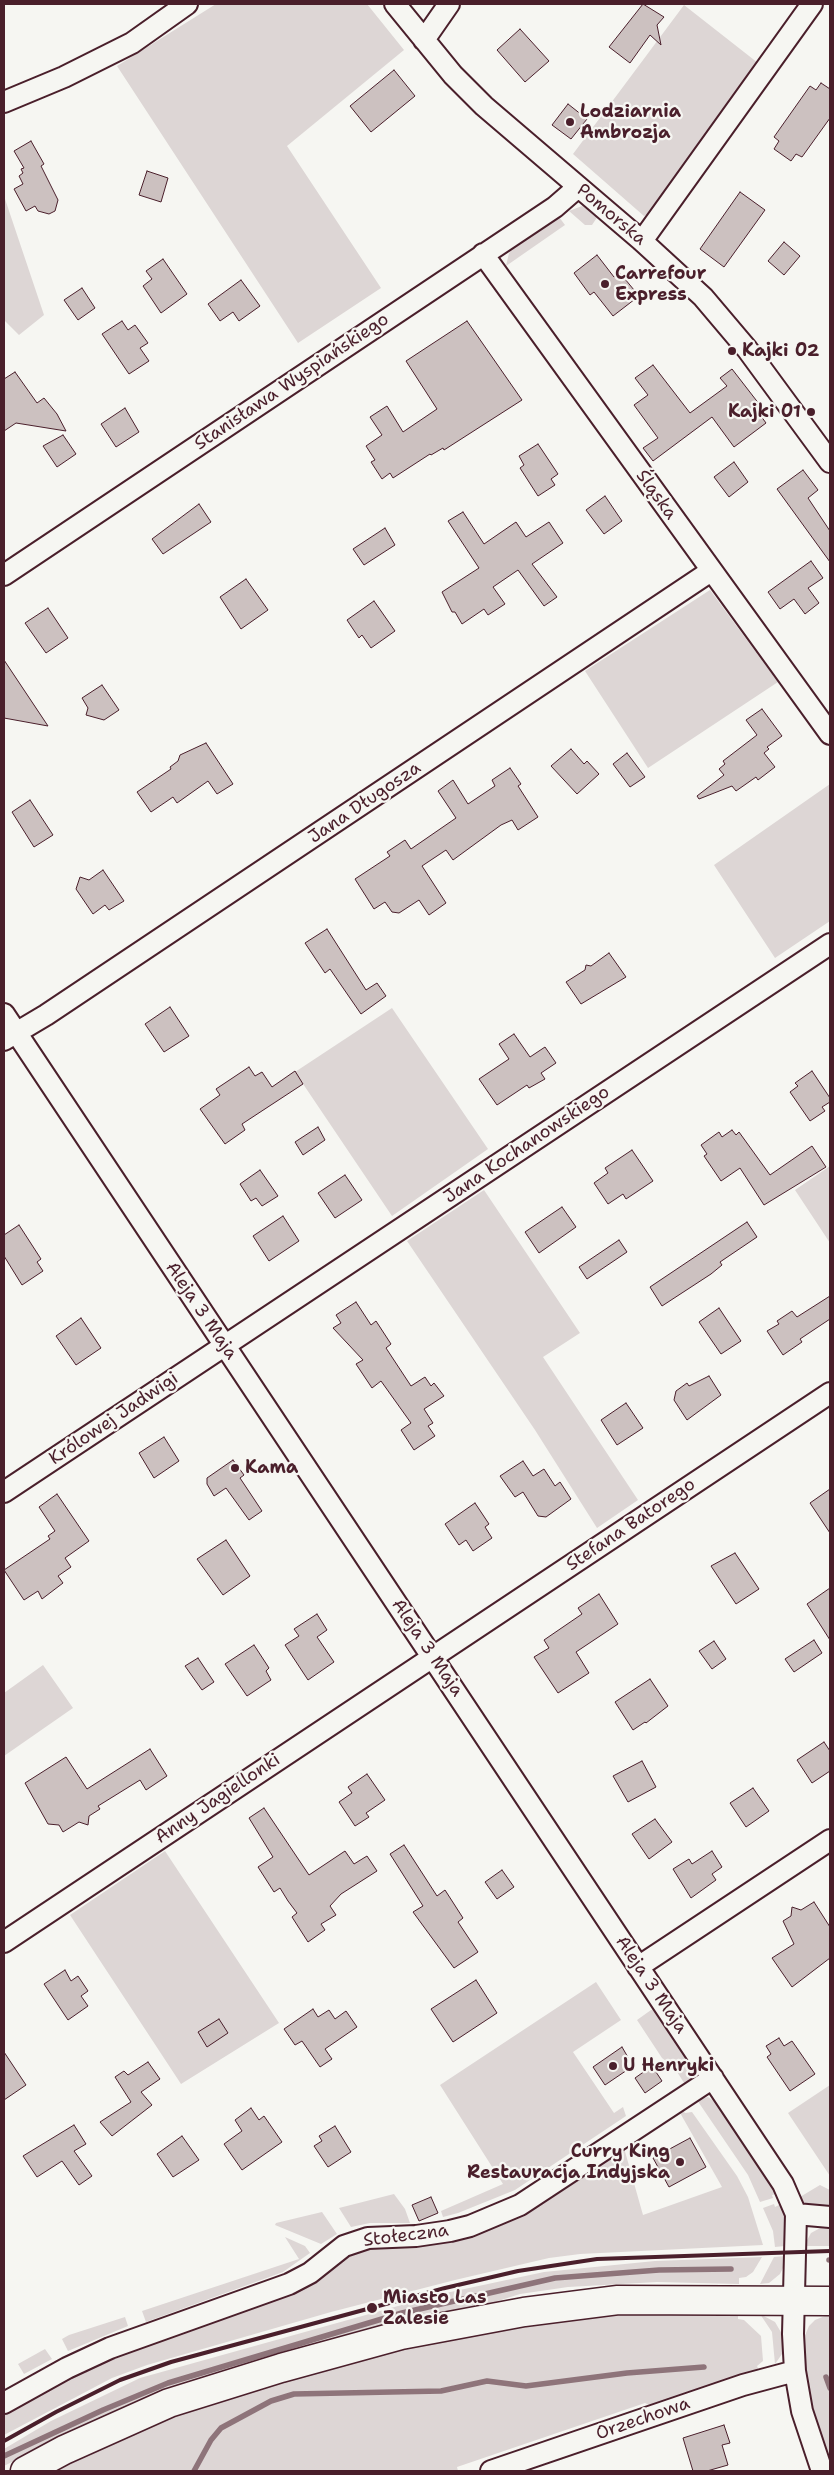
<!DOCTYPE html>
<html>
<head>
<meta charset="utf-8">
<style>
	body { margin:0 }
	#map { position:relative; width:834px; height:2475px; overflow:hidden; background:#f6f6f2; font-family:"Shantell Sans",sans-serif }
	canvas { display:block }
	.frame { position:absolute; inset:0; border:5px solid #4a1f2b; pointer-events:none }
</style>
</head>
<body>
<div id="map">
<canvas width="834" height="2475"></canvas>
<div class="frame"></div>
</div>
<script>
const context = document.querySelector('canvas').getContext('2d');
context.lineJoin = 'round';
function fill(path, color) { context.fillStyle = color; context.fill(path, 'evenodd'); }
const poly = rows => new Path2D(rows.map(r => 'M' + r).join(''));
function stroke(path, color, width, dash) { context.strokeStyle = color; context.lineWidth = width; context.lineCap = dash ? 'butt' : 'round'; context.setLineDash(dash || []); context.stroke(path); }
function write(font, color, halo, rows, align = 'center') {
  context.font = font + ' "Shantell Sans",sans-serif'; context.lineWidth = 4.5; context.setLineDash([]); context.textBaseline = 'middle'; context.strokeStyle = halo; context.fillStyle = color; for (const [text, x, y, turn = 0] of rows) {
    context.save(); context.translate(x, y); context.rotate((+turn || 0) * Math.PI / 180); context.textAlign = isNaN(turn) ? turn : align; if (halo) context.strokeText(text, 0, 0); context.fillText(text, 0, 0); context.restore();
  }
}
const green = poly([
	[216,4,367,4,404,50,287,146,381,288,298,343,117,66],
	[684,5,758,63,655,211,644,216,573,154],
	[4,196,44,315,19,335,4,320],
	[582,206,598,216,592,225,585,225,569,211],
	[559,217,565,225,506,266,509,253,513,248],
	[710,590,778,682,648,768,585,671],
	[830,784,830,921,775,958,714,865],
	[392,1008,488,1149,392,1216,295,1072],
	[830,1166,830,1243,795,1190],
	[484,1190,580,1333,543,1357,638,1500,597,1528,535,1430,407,1241],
	[43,1665,73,1708,4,1756,4,1693],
	[165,1851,279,2023,181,2084,70,1915],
	[596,1982,621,2020,573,2052,614,2113,623,2107,626,2116,515,2190,458,2213,443,2217,441,2211,503,2184,440,2085],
	[651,2010,654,2010,694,2069,693,2078,686,2086,674,2067,662,2058,637,2020],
	[830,2085,830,2176,788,2113],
	[708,2097,717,2103,776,2194,772,2195,773,2198,760,2202,748,2175,697,2100],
	[682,2109,685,2113,692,2112,737,2176,748,2197,763,2245,580,2254,549,2258,455,2280,331,2312,147,2365,112,2378,4,2435,4,2413,89,2367,364,2247,432,2244,456,2238,624,2148,643,2215,722,2187,679,2111],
	[820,2185,830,2190,830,2210,807,2206,800,2197],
	[394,2194,405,2209,410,2223,370,2223,351,2227,339,2208],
	[774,2204,775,2207,781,2204,783,2210,786,2225,785,2246,775,2247,773,2231,763,2208],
	[322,2212,337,2234,321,2244,275,2225,276,2223],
	[822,2227,830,2227,830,2246,806,2246,806,2242,811,2233],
	[285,2237,305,2246,310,2253,283,2272,146,2322,142,2311,299,2259],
	[785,2256,784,2266,780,2274,769,2283,760,2284,774,2257],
	[762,2257,753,2272,746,2277,739,2278,739,2284,657,2282,568,2287,520,2294,51,2442,4,2466,4,2449,51,2421,140,2378,441,2294,544,2272,655,2261],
	[614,2313,738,2313,738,2319,744,2320,761,2336,763,2361,757,2366,759,2371,653,2407,645,2403,457,2467,458,2471,47,2471,151,2424,245,2391,452,2335],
	[760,2314,775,2322,782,2334,782,2354,775,2364,772,2332],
	[830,2314,830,2468,811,2414,804,2374,803,2340,809,2326,815,2320],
	[125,2317,128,2326,68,2351,62,2339,69,2335],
	[45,2349,52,2359,24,2374,18,2364]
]);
const stream = poly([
	[829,2260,830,2260],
	[826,2377,830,2388],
	[4,2456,103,2410,168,2383,402,2313,555,2278,659,2270,731,2269],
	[194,2471,211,2440,221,2428,271,2401,294,2394,441,2391,487,2381,526,2386,627,2373,704,2367]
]);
const building = poly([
	[643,4,664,17,657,25,661,45,650,35,630,63,609,47,643,4],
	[520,29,549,61,525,82,497,50,520,29],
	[394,70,415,96,371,132,350,106,394,70],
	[821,83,830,89,830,118,802,157,796,154,791,161,774,149,779,141,774,137,810,86,816,90,821,83],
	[568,104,587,119,571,139,552,125,568,104],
	[31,141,44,164,41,166,58,200,55,211,49,214,38,211,35,206,26,211,14,189,23,184,19,176,23,173,21,169,24,168,14,151,31,141],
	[147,171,168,178,161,202,139,195,147,171],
	[740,192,765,210,724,267,700,249,740,192],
	[784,242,800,256,784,275,768,261,784,242],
	[597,255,614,277,620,273,639,296,613,316,594,292,590,295,574,273,597,255],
	[163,259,187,294,161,313,143,286,152,279,146,271,163,259],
	[241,280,260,306,239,321,233,312,220,321,208,304,241,280],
	[82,288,95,308,78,320,64,300,82,288],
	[122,321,128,330,135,325,148,343,140,348,149,361,129,374,102,334,122,321],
	[467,321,522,400,444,450,443,448,431,455,430,454,393,478,390,473,382,479,371,462,375,460,366,446,382,435,370,417,387,406,403,432,437,409,406,361,467,321],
	[653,365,690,413,727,386,720,378,732,369,763,409,758,412,766,423,734,447,712,417,653,461,643,448,658,438,634,405,648,395,635,378,653,365],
	[15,372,37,403,44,398,57,414,66,431,16,423,4,431,4,379,15,372],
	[125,408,139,432,116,447,101,424,125,408],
	[63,435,76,454,57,467,43,446,63,435],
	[538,444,558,474,551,479,555,485,538,496,520,468,524,465,519,456,538,444],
	[734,462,748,482,729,497,714,477,734,462],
	[803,470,818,490,808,498,830,531,830,562,777,489,803,470],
	[605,496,622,521,604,534,586,510,605,496],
	[199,504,211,522,163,554,152,539,199,504],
	[463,512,484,544,516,522,526,537,549,522,563,543,532,564,557,597,544,606,518,570,493,587,505,604,488,615,484,609,462,624,455,612,452,612,442,592,479,568,448,521,463,512],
	[385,528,395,545,364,565,353,549,385,528],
	[811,561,823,578,808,588,819,603,805,614,794,599,780,609,768,592,811,561],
	[246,579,268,610,241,629,220,597,246,579],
	[374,601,395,631,371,648,362,635,359,638,347,620,374,601],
	[48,608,68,638,46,653,25,623,48,608],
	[4,660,48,726,4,718,4,660],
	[102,685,119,710,104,720,86,715,88,708,82,698,102,685],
	[762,709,782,736,767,747,769,749,764,753,775,767,758,780,756,777,736,791,732,786,699,799,697,796,724,775,719,769,725,764,723,761,757,735,746,720,762,709],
	[206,743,233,784,217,794,208,781,177,803,173,797,151,812,137,792,171,769,170,767,178,761,180,755,206,743],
	[571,749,584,764,587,761,599,774,577,794,551,766,571,749],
	[627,753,645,777,630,787,613,764,627,753],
	[510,768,521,784,518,786,538,817,518,830,512,820,501,825,453,860,446,850,422,866,446,903,429,915,419,900,399,913,392,912,385,902,374,909,355,879,390,856,387,852,405,840,411,849,456,818,438,791,453,780,468,804,495,786,492,780,510,768],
	[30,800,53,835,34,847,12,812,30,800],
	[103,870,124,901,109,910,105,905,93,914,76,889,80,877,89,880,103,870],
	[327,929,366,990,377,983,386,996,361,1014,330,969,325,973,305,943,327,929],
	[609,953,626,977,581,1004,566,982,585,970,586,965,591,966,609,953],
	[170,1007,189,1036,164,1052,145,1024,170,1007],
	[514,1034,530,1057,545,1047,556,1063,541,1073,545,1079,529,1088,527,1085,497,1105,479,1079,509,1059,499,1044,514,1034],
	[249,1067,255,1076,262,1072,272,1087,295,1071,303,1084,242,1124,245,1130,225,1144,200,1109,220,1095,216,1089,249,1067],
	[812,1071,830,1098,830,1102,822,1107,825,1111,810,1121,790,1092,798,1086,795,1083,812,1071],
	[318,1127,325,1140,303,1155,295,1142,318,1127],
	[732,1130,736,1135,739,1132,770,1175,812,1146,826,1167,764,1205,740,1168,721,1181,704,1156,707,1154,701,1145,719,1132,722,1137,732,1130],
	[632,1150,653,1181,626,1199,623,1194,608,1204,594,1183,608,1173,605,1168,632,1150],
	[260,1170,278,1196,262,1206,256,1198,251,1201,240,1184,260,1170],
	[345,1175,362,1200,335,1218,318,1193,345,1175],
	[562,1207,576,1227,539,1253,525,1232,562,1207],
	[283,1216,299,1241,269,1261,253,1236,283,1216],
	[747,1222,757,1237,720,1262,722,1265,711,1274,662,1306,650,1287,747,1222],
	[19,1225,41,1259,37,1262,43,1271,22,1285,4,1256,4,1235,19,1225],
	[619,1240,627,1252,587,1279,579,1267,619,1240],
	[830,1296,830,1319,800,1339,802,1342,783,1355,767,1331,779,1324,777,1321,792,1311,797,1317,830,1296],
	[356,1302,371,1325,376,1321,391,1344,386,1348,411,1386,425,1377,431,1386,434,1383,444,1396,424,1409,433,1423,428,1426,435,1436,414,1450,401,1430,411,1423,381,1381,372,1388,356,1364,363,1360,333,1328,341,1323,336,1315,356,1302],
	[719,1308,741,1341,721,1354,699,1322,719,1308],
	[81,1318,101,1348,76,1365,56,1336,81,1318],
	[709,1376,721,1395,687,1420,674,1400,676,1391,687,1383,689,1386,709,1376],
	[626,1403,643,1428,617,1445,601,1420,626,1403],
	[164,1437,179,1461,154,1478,139,1453,164,1437],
	[233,1460,244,1475,240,1478,262,1511,249,1520,226,1488,214,1496,207,1484,207,1478,233,1460],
	[523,1461,533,1476,544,1469,555,1486,560,1482,571,1499,546,1517,538,1516,523,1492,515,1497,500,1476,523,1461],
	[830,1489,830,1533,810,1503,830,1489],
	[57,1494,89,1541,65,1558,71,1567,58,1576,63,1583,42,1599,38,1591,24,1600,4,1570,50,1539,48,1536,55,1531,39,1507,57,1494],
	[475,1503,489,1524,485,1527,492,1538,473,1551,466,1540,459,1545,445,1524,475,1503],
	[226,1540,250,1576,223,1595,197,1559,226,1540],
	[735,1553,759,1589,736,1604,711,1566,735,1553],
	[830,1588,830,1640,807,1604,830,1588],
	[599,1594,618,1624,576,1652,589,1673,558,1693,534,1657,549,1648,544,1640,582,1614,578,1608,599,1594],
	[317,1614,327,1630,317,1637,334,1662,308,1680,285,1645,299,1636,294,1629,317,1614],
	[814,1640,822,1653,794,1672,785,1659,814,1640],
	[714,1641,726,1659,712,1669,699,1651,714,1641],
	[254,1645,269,1668,266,1671,271,1680,247,1696,225,1664,254,1645],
	[198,1658,214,1682,202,1690,185,1666,198,1658],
	[650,1679,668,1706,646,1723,645,1722,633,1730,615,1702,650,1679],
	[824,1742,830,1751,830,1771,812,1783,797,1760,824,1742],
	[150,1749,167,1776,146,1790,140,1780,98,1806,100,1809,89,1816,88,1825,79,1822,63,1832,59,1825,48,1824,25,1783,66,1757,87,1789,150,1749],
	[642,1761,656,1787,628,1802,613,1776,642,1761],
	[367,1774,385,1800,366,1813,369,1817,355,1826,339,1802,352,1793,348,1787,367,1774],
	[753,1788,769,1811,746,1827,730,1803,753,1788],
	[264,1808,309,1875,345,1851,354,1864,367,1856,377,1871,341,1894,330,1906,336,1915,321,1924,325,1930,308,1942,292,1917,297,1913,288,1901,280,1888,274,1892,258,1867,273,1857,249,1818,264,1808],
	[655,1819,672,1842,649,1859,632,1834,655,1819],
	[404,1845,437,1896,445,1890,463,1918,458,1922,478,1952,454,1968,413,1912,423,1906,390,1854,404,1845],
	[712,1851,722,1867,712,1874,716,1880,691,1898,673,1869,689,1859,692,1864,712,1851],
	[502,1870,514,1887,497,1899,485,1882,502,1870],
	[814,1902,830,1927,830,1958,792,1987,772,1958,794,1944,783,1921,791,1916,792,1907,801,1910,814,1902],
	[65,1970,71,1981,78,1976,88,1991,81,1996,88,2006,68,2020,44,1984,65,1970],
	[476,1980,497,2013,453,2042,431,2009,476,1980],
	[313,2009,318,2017,329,2010,335,2019,346,2011,357,2027,325,2049,332,2059,320,2067,302,2041,295,2045,284,2029,313,2009],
	[219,2019,228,2033,207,2047,198,2032,219,2019],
	[779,2038,784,2046,792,2041,815,2074,790,2091,767,2057,771,2054,766,2046,779,2038],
	[622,2047,633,2066,605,2085,593,2067,622,2047],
	[4,2052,26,2085,4,2100,4,2052],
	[148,2062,160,2079,141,2092,152,2105,112,2136,100,2122,131,2102,115,2077,124,2071,128,2075,148,2062],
	[652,2066,662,2081,645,2093,635,2078,652,2066],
	[251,2108,259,2120,264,2116,282,2142,242,2170,224,2144,242,2131,235,2120,251,2108],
	[74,2125,86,2144,74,2151,92,2176,79,2185,62,2161,37,2177,23,2156,74,2125],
	[335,2126,351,2152,328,2167,314,2146,322,2141,319,2136,335,2126],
	[182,2136,199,2160,173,2177,157,2154,182,2136],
	[690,2138,706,2167,669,2187,653,2158,690,2138],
	[431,2197,438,2213,419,2221,412,2205,431,2197],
	[724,2425,730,2443,722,2445,728,2465,707,2471,693,2471,683,2438,724,2425]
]);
const street = poly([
	[395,4,453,75,484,106,642,241,703,297,747,349,830,462],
	[424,40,449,4],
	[4,102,64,77,132,43,187,4],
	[642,241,812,4],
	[483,254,830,734],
	[4,575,555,207,578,187],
	[4,1014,783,2184,796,2214,793,2334,795,2371,802,2411,822,2471],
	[4,1040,46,1015,711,571],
	[4,1492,830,944],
	[4,1942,830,1393],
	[638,1967,830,1840],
	[796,2214,830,2217],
	[4,2403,67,2368,110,2348,289,2284,310,2273,344,2246,368,2238,416,2236,450,2231,470,2226,520,2205,713,2078],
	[491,2471,743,2385,795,2371]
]);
const secondary = poly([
	[25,2471,64,2450,169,2403,281,2368,401,2335,524,2312,618,2300,830,2301]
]);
const rail = poly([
	[4,2441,56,2412,120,2380,171,2362,445,2288,518,2271,597,2259,830,2251]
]);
const markers = [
	[570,122,5,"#4a1f2b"],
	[605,284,5,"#4a1f2b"],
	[732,351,5,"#4a1f2b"],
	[811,412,5,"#4a1f2b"],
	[235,1468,5,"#4a1f2b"],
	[613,2066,5,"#4a1f2b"],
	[680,2162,5,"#4a1f2b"],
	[372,2308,6,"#4a1f2b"]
];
const poiNames = [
	["Lodziarnia",580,112],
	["Ambrozja",580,133],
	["Carrefour",615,274],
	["Express",615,295],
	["Kajki 02",742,351],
	["Kajki 01",801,412,"right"],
	["Kama",245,1468],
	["U Henryki",623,2066],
	["Curry King",670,2152,"right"],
	["Restauracja Indyjska",670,2173,"right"],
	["Miasto Las",383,2298],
	["Zalesie",383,2319]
];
const streetNames = [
	["Pomorska",611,215,40],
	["Stanisława Wyspiańskiego",292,382,-34],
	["Śląska",656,495,54],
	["Jana Długosza",365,803,-34],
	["Jana Kochanowskiego",527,1145,-34],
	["Aleja 3 Maja",201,1311,56],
	["Królowej Jadwigi",114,1419,-34],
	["Stefana Batorego",631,1525,-34],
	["Aleja 3 Maja",427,1648,56],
	["Anny Jagiellonki",218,1799,-34],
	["Aleja 3 Maja",651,1985,56],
	["Stołeczna",406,2236,-7],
	["Orzechowa",643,2419,-19]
];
fill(green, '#ddd6d5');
stroke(stream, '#8e747a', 5.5);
fill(building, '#ccc1c0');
stroke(building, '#4a1f2b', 1);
stroke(street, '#4a1f2b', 24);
stroke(secondary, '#4a1f2b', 31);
stroke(street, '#f6f6f2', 20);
stroke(secondary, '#f6f6f2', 28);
stroke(rail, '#4a1f2b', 4);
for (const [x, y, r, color] of markers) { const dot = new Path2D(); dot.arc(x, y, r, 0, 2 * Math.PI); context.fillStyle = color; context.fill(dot); stroke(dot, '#f6f6f2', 2); }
write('bold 18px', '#4a1f2b', '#f6f6f2', poiNames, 'left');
write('18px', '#4a1f2b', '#f6f6f2', streetNames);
</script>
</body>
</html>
